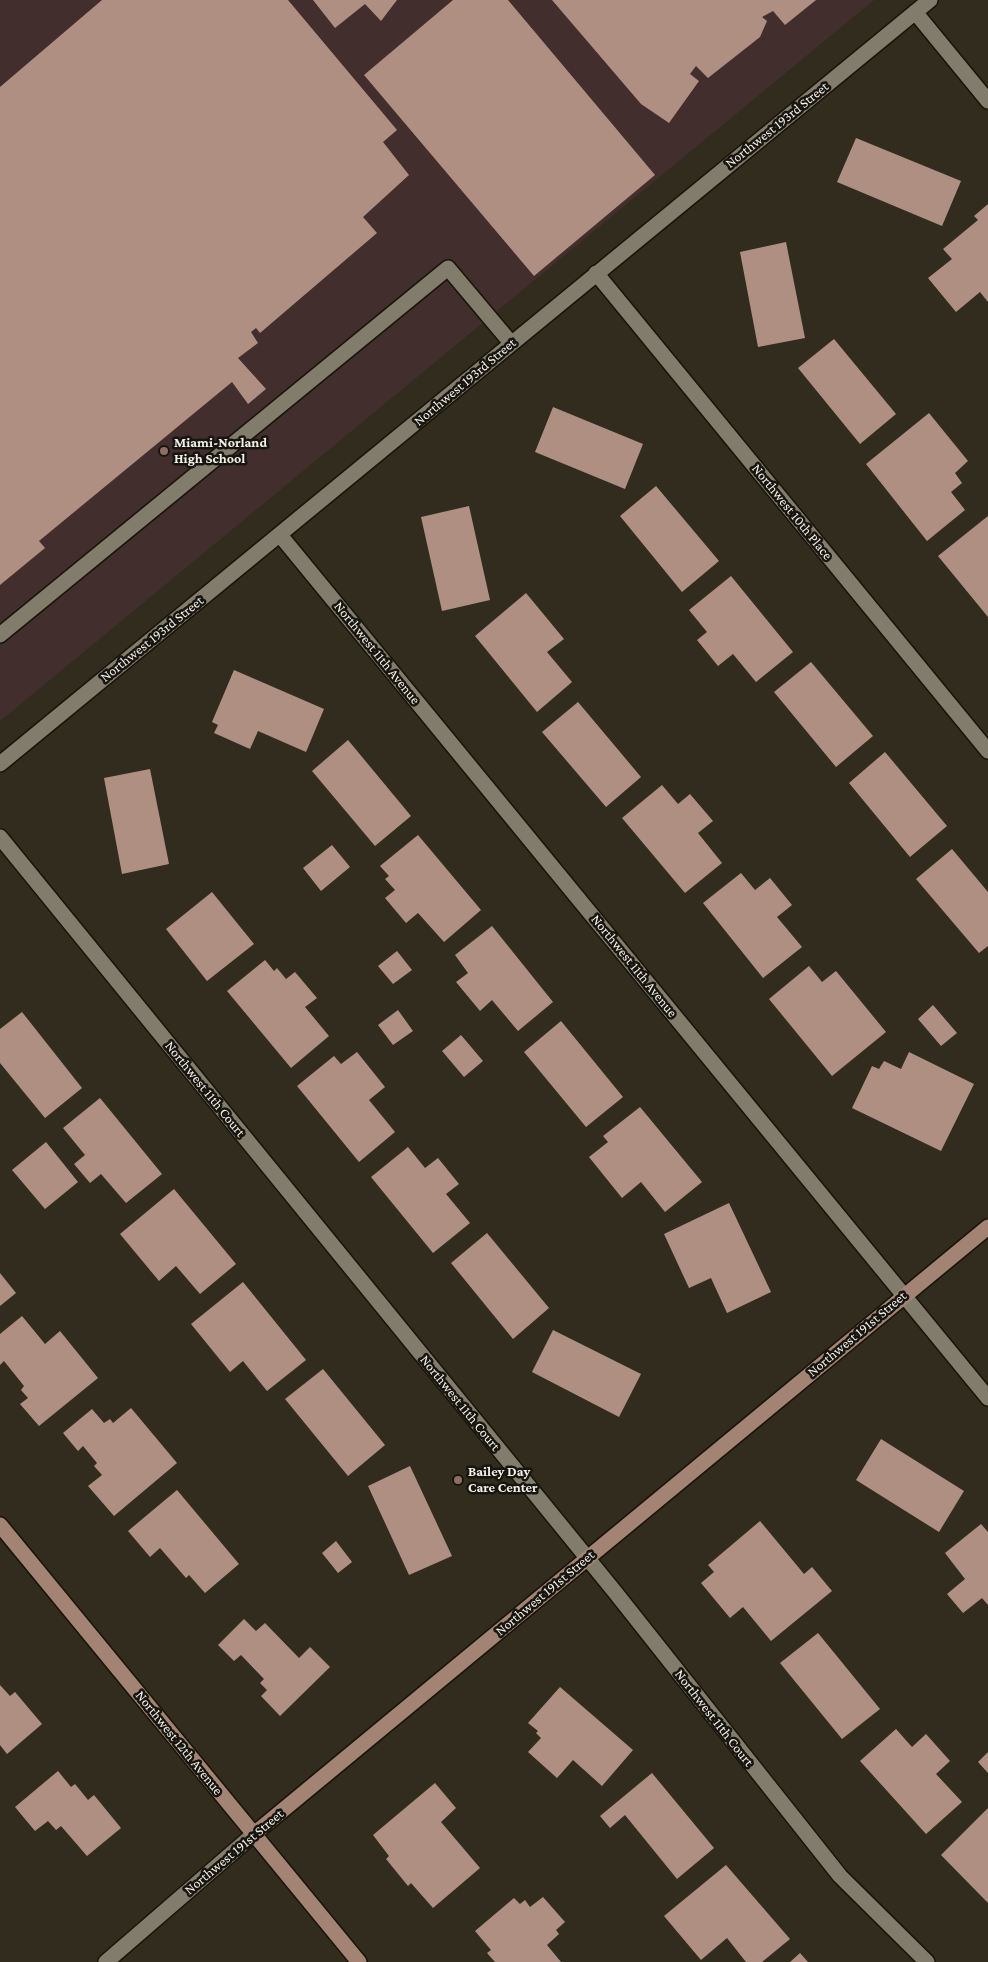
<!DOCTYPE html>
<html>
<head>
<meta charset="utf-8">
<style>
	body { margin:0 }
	canvas { display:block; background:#322c1e }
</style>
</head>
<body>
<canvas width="988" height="1962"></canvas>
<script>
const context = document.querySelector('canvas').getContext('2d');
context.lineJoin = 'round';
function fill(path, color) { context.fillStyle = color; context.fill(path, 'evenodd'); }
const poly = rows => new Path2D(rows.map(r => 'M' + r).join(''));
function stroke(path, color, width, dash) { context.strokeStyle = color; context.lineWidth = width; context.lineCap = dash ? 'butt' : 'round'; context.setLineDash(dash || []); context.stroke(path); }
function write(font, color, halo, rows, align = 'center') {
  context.font = font + ' "Crimson Pro",serif'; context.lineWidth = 5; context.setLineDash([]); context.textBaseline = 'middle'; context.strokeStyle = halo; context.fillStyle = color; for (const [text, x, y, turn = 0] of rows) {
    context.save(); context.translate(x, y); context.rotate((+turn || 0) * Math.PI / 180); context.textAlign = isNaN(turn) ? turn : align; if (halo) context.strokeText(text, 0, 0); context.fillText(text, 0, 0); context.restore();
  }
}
const education = poly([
	[0,0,874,0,0,721]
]);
const building = poly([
	[102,0,288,0,397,130,383,142,409,175,363,217,377,233,260,333,256,328,251,332,258,343,238,358,266,389,248,404,232,382,39,541,45,548,0,585,0,87],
	[313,0,397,0,381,21,365,4,335,28],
	[453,0,508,0,655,175,534,276,364,75],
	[552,0,816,0,785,25,773,11,762,17,767,21,760,37,708,78,696,66,690,74,699,81,669,123,641,104],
	[856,138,961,181,942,226,837,182],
	[988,204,988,302,980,292,956,312,928,278,952,259,943,249,978,220,974,216],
	[786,242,805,338,758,347,740,252],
	[834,339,896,414,860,444,798,368],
	[553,407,643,444,625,489,535,452],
	[929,413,968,461,955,473,962,483,951,492,965,510,927,541,866,464],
	[656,486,719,561,682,592,620,516],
	[469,506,490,600,442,611,421,517],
	[988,516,988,617,938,556],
	[731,576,793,652,756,682,733,654,718,666,697,640,707,632,689,610],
	[526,593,564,639,547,652,572,682,537,712,475,636],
	[811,662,873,736,836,767,774,692],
	[234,670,324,709,306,752,258,731,250,749,214,733,218,725,212,722],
	[578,702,641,777,606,807,542,732],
	[348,740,411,816,375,846,312,771],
	[885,752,947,826,910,857,849,783],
	[150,769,169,864,122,874,104,778],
	[662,785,678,804,690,794,713,821,698,833,722,863,685,893,622,818],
	[418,835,481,910,444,942,418,913,406,923,385,898,395,890,385,879,389,876,380,866],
	[332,845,350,867,321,891,303,868],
	[952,849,988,892,988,946,979,953,916,879],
	[741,873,755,890,770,878,792,905,777,917,802,947,763,978,703,903],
	[212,892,254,944,207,981,166,929],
	[492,926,553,1002,518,1031,492,1000,480,1011,456,982,468,973,455,955],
	[397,951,412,970,393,984,378,966],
	[265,960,274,971,277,968,286,979,295,972,317,998,305,1007,329,1036,291,1068,227,991],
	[809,966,822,982,836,971,886,1032,832,1076,769,999],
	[933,1005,957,1033,941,1046,918,1019],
	[398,1010,413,1031,393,1045,378,1025],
	[22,1012,82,1088,45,1118,0,1063,0,1029],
	[561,1021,623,1097,586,1127,524,1052],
	[461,1035,483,1061,464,1077,442,1051],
	[357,1052,385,1087,369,1100,395,1132,359,1162,297,1086,334,1056,341,1064],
	[909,1052,974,1084,941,1151,852,1108,872,1066,879,1069,884,1061,901,1069],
	[100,1098,162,1174,126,1203,101,1174,90,1183,74,1164,85,1155,63,1128],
	[640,1107,702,1182,665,1212,641,1182,622,1198,589,1157,608,1142,603,1136],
	[46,1142,78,1182,45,1209,12,1170],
	[408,1147,425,1168,438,1158,459,1184,446,1194,470,1223,433,1253,371,1177],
	[174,1189,236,1264,200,1294,176,1266,159,1281,120,1234],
	[729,1203,771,1292,727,1313,711,1278,689,1288,664,1234],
	[487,1233,549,1308,513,1339,451,1263],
	[0,1273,16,1293,0,1306],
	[243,1282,306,1360,267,1391,243,1361,230,1372,191,1324],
	[22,1316,45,1344,60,1331,98,1378,39,1426,20,1404,28,1398,21,1390,24,1386,4,1361,0,1365,0,1334],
	[553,1330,641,1374,619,1417,532,1372],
	[323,1369,385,1445,348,1476,285,1399],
	[131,1408,177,1463,114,1516,88,1486,102,1475,94,1466,97,1463,83,1446,78,1451,63,1433,92,1409,104,1423,110,1419,113,1423],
	[881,1439,964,1491,939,1532,856,1480],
	[410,1466,452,1556,409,1575,368,1486],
	[177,1490,239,1564,205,1593,189,1575,186,1578,160,1548,150,1557,128,1531],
	[760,1521,804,1574,812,1567,832,1591,771,1641,743,1607,730,1618,701,1583,714,1572,708,1565],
	[981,1524,988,1532,988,1605,982,1598,963,1613,947,1594,965,1579,945,1553],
	[336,1541,352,1562,338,1573,322,1553],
	[244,1619,256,1631,265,1623,299,1658,310,1647,330,1667,280,1716,261,1696,267,1690,260,1683,264,1679,241,1655,234,1661,218,1645],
	[818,1633,880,1709,842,1739,780,1663],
	[0,1685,10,1696,15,1692,42,1724,7,1754,0,1745],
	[560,1687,633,1750,602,1786,573,1760,557,1778,528,1752,541,1738,536,1733,538,1731,528,1723],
	[896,1729,912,1747,926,1734,950,1761,936,1774,962,1802,926,1834,860,1761],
	[988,1752,988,1773,978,1762],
	[58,1771,71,1787,75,1784,88,1800,94,1795,121,1828,87,1856,61,1826,56,1830,48,1821,35,1831,15,1807],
	[652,1773,714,1848,677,1879,625,1815,610,1828,600,1816],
	[435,1783,456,1808,441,1822,480,1868,433,1908,411,1883,408,1886,386,1859,389,1856,373,1835],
	[988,1808,988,1903,941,1855],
	[726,1865,790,1939,762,1962,746,1962,727,1938,701,1960,664,1916],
	[543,1897,565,1922,556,1930,559,1934,547,1945,561,1962,495,1962,487,1953,491,1950,475,1931,514,1898,520,1904,525,1900,530,1907],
	[800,1953,808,1962,790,1962]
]);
const lane = poly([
	[0,635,448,268,511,343]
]);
const street = poly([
	[915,12,988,101],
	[596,273,988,751],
	[280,535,988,1398],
	[0,764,930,0],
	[0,837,615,1592,840,1876,927,1962],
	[106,1962,254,1834]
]);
const secondary = poly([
	[0,1525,359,1962],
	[254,1834,988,1227]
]);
const markers = [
	[164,451,5,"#8d6e63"],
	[458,1480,5,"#8d6e63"]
];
const streetNames = [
	["Northwest 193rd Street",777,125,-39],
	["Northwest 193rd Street",465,382,-40],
	["Northwest 10th Place",792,512,51],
	["Northwest 193rd Street",152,639,-39],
	["Northwest 11th Avenue",377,653,51],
	["Northwest 11th Avenue",634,966,51],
	["Northwest 11th Court",205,1089,51],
	["Northwest 191st Street",857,1334,-40],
	["Northwest 11th Court",460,1403,51],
	["Northwest 191st Street",545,1593,-40],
	["Northwest 11th Court",714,1718,52],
	["Northwest 12th Avenue",179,1743,51],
	["Northwest 191st Street",234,1852,-40]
];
const poiNames = [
	["Miami-Norland",174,443],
	["High School",174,459],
	["Bailey Day",468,1472],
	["Care Center",468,1488]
];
fill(education, '#422e2d');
fill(building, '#b08f83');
stroke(lane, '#191408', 18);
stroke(street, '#191408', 18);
stroke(secondary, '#191408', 18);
stroke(lane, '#827c6c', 15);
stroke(street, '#827c6c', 15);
stroke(secondary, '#a38373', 15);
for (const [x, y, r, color] of markers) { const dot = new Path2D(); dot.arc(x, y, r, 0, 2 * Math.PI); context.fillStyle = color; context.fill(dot); stroke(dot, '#17150f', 2); }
write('14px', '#f4f0e7', '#17150f', streetNames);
write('bold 14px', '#f4f0e7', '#17150f', poiNames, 'left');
</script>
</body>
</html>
